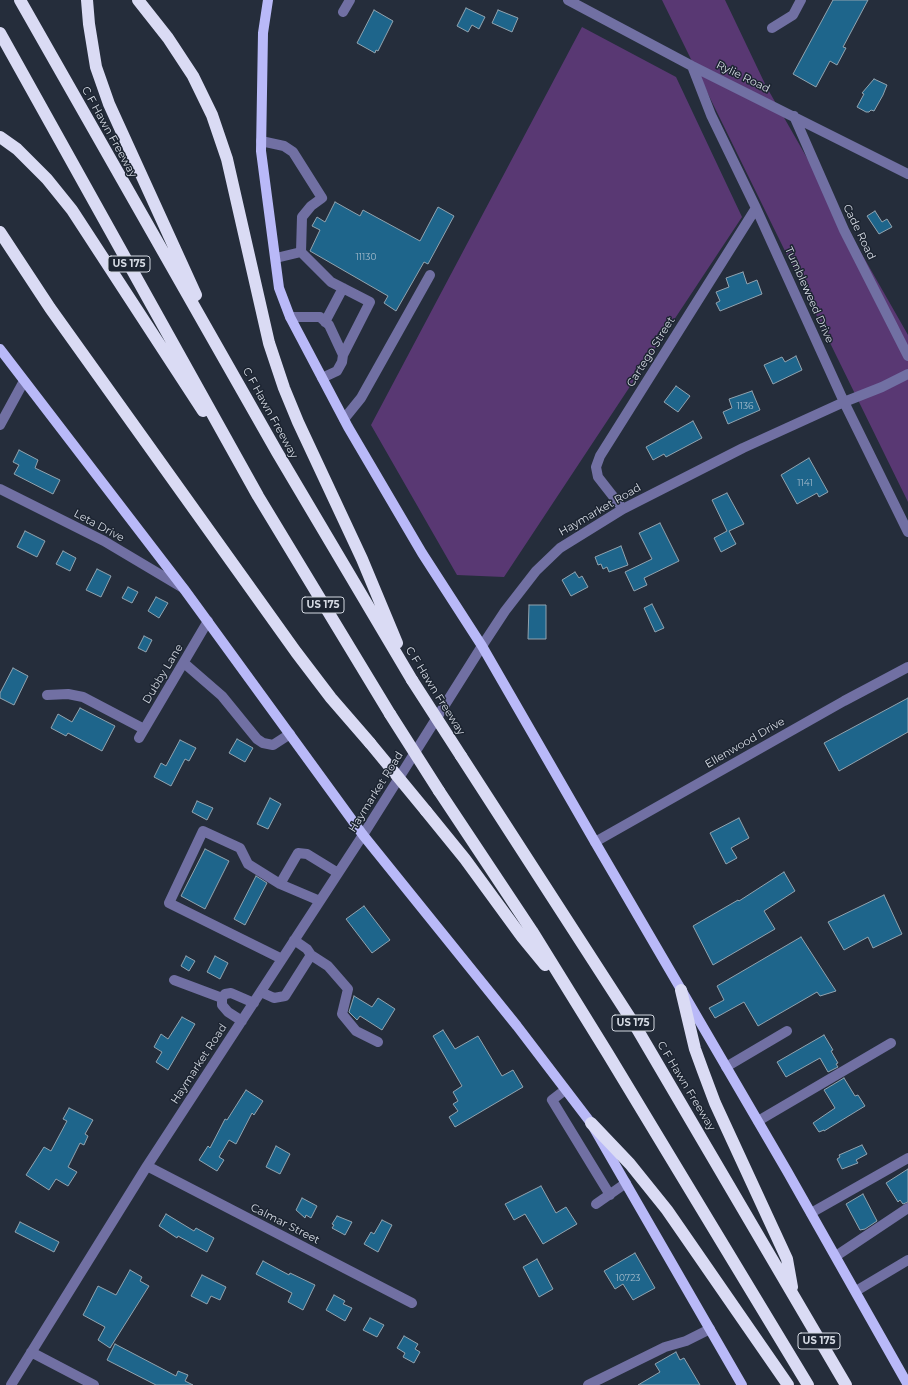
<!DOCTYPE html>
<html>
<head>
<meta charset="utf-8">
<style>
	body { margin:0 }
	canvas { display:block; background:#252d3b }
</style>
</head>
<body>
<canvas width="908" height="1385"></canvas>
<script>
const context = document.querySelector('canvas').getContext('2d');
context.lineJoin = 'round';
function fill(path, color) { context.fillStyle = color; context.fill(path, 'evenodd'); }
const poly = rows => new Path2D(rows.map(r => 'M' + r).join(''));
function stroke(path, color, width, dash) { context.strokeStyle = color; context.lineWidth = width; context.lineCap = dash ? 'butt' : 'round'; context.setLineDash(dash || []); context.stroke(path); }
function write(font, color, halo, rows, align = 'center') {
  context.font = font + ' Montserrat,sans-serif'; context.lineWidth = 3; context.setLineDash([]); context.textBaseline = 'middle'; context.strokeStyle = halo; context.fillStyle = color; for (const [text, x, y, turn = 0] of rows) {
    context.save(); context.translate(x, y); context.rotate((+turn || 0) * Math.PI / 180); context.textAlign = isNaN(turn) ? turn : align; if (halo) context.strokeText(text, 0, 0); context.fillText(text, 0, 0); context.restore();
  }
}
const green = poly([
	[662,0,725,0,766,86,908,335,908,502],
	[582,27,676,77,742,217,504,577,457,575,371,425]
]);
const building = poly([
	[833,0,868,0,843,47,846,48,837,65,830,61,816,87,793,74,833,0],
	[466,8,485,17,479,29,472,25,468,32,457,26,466,8],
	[374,10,393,21,378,51,376,50,375,53,357,43,374,10],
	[498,10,518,18,512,32,492,23,498,10],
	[874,79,887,85,883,95,874,111,871,110,869,112,866,112,857,107,864,94,862,93,874,79],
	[335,202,360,216,363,210,420,241,438,207,454,216,428,264,424,262,396,311,384,303,388,296,310,251,320,230,312,226,317,217,325,222,335,202],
	[875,211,882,222,887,219,892,227,879,234,867,216,875,211],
	[743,272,747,284,757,280,762,294,720,311,716,303,720,301,716,292,729,287,726,278,743,272],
	[796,356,802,370,773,384,764,365,782,357,785,362,796,356],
	[676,386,690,396,678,412,664,402,676,386],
	[752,391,760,410,728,424,723,412,732,408,729,399,752,391],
	[693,421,702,438,666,457,664,454,653,460,646,447,693,421],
	[19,450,38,460,35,468,60,480,53,494,14,474,19,465,13,462,19,450],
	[809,458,828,492,819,497,817,493,797,504,781,475,809,458],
	[727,493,744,524,729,531,736,544,721,552,714,538,727,531,712,500,727,493],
	[660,523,679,561,644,578,647,585,634,591,625,572,652,559,639,533,660,523],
	[25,531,45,541,37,557,17,547,25,531],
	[621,546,628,565,609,572,607,567,603,569,601,564,598,565,595,557,621,546],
	[63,551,76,558,70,571,56,564,63,551],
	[97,569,111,576,101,597,86,590,97,569],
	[575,572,579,578,582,576,588,587,571,596,562,580,575,572],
	[128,587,138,592,132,603,122,598,128,587],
	[156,597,168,603,159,618,148,611,156,597],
	[652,604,664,628,655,632,644,608,652,604],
	[529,605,546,605,546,639,528,639,529,605],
	[144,636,152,640,146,652,138,648,144,636],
	[13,668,28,676,14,705,0,698,0,693,13,668],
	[908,698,908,732,839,771,824,743,908,698],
	[80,708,115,726,102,751,68,733,66,736,51,728,58,714,72,722,80,708],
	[237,739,253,748,245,762,229,753,237,739],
	[180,740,196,748,189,761,185,759,171,786,154,777,161,763,166,766,180,740],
	[270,798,281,804,268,829,257,824,270,798],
	[197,801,213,808,207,820,192,812,197,801],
	[739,818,749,838,731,848,737,858,726,864,710,833,739,818],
	[205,849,229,861,205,909,181,896,205,849],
	[784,872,795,891,764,911,775,929,713,965,693,926,738,900,739,901,784,872],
	[256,876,267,883,245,925,234,919,256,876],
	[884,895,902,934,873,948,868,937,844,950,828,922,884,895],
	[364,906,390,940,372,953,346,919,364,906],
	[801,937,836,991,820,996,817,992,758,1026,744,1002,715,1018,709,1008,724,1000,717,986,801,937],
	[186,956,195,961,189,971,181,966,186,956],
	[215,956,228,963,220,979,207,972,215,956],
	[354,996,372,1007,378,998,395,1009,382,1030,360,1016,357,1020,349,1012,354,996],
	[182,1017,195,1024,168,1070,156,1062,162,1052,154,1047,161,1034,168,1039,182,1017],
	[443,1030,455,1049,478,1036,502,1076,513,1070,523,1087,455,1127,449,1117,458,1111,453,1104,458,1101,453,1092,462,1086,433,1036,443,1030],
	[824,1035,833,1050,831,1051,838,1063,836,1064,838,1067,828,1072,820,1058,786,1077,777,1062,824,1035],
	[844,1078,855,1096,858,1095,865,1106,824,1131,824,1130,819,1132,813,1123,835,1108,824,1090,844,1078],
	[246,1090,263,1101,254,1115,252,1113,236,1144,229,1140,219,1157,224,1160,217,1171,199,1160,208,1146,210,1148,225,1119,227,1120,246,1090],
	[69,1108,93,1120,85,1134,88,1136,84,1145,80,1143,68,1167,77,1172,68,1186,56,1179,49,1190,26,1175,44,1147,51,1151,67,1121,63,1119,69,1108],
	[862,1145,867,1154,856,1160,858,1163,842,1169,837,1159,840,1157,839,1155,862,1145],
	[276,1146,290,1154,280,1174,266,1167,276,1146],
	[908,1169,908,1202,903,1204,900,1200,898,1202,886,1183,908,1169],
	[541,1186,556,1213,566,1207,577,1224,543,1244,525,1214,514,1220,505,1204,541,1186],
	[863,1194,877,1221,865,1229,860,1230,846,1204,863,1194],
	[302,1198,317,1206,311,1218,306,1215,305,1218,296,1210,302,1198],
	[166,1214,194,1231,196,1228,214,1238,207,1252,178,1236,177,1238,159,1226,166,1214],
	[337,1216,352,1222,345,1235,332,1228,334,1225,332,1224,337,1216],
	[382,1220,392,1225,378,1252,364,1244,371,1232,374,1234,382,1220],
	[20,1222,59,1242,54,1252,15,1232,20,1222],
	[635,1253,655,1288,633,1300,623,1284,615,1289,604,1271,635,1253],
	[537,1259,553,1289,539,1297,523,1267,537,1259],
	[263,1261,289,1275,290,1273,315,1285,303,1310,288,1302,292,1293,256,1274,263,1261],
	[130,1270,142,1277,140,1281,149,1286,110,1348,98,1340,105,1327,83,1315,98,1286,116,1295,130,1270],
	[202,1275,226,1287,220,1300,211,1296,207,1304,191,1296,202,1275],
	[334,1295,345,1301,343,1304,352,1308,345,1321,326,1310,334,1295],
	[370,1318,384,1325,377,1337,363,1330,370,1318],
	[404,1336,418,1344,415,1349,420,1352,414,1363,403,1357,405,1353,397,1348,404,1336],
	[115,1344,176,1376,178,1371,188,1375,185,1381,193,1385,156,1385,107,1360,115,1344],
	[676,1352,680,1360,684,1358,700,1385,638,1385,660,1372,655,1364,676,1352]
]);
const minor = poly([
	[568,0,692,66,908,174],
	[343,12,350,0],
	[772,28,793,15,801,0],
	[692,66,711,115,756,208,844,402,908,532],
	[794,116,844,230,908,356],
	[261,141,284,146,293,152,322,198,311,206,302,217,301,252],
	[276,258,301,252,331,282,370,302,343,355],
	[290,317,320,317,329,325,343,355,342,362,337,371,322,378],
	[325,322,343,288],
	[344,419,361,398,430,275],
	[0,425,24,381],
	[0,489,104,541,183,588],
	[623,509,598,477,596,467,600,456,756,208],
	[184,663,222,696,257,739,263,743,273,745,290,734],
	[47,695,68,694,83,697,144,729],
	[139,738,208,621],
	[595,842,844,701,908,667],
	[280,884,298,853,307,854,338,873],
	[311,955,328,966,348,989,342,1014,356,1031,378,1042],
	[282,959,169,903,203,831,240,848,248,864,280,884,320,901],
	[174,980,222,998],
	[261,992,274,998,285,996,311,955,307,949,294,940],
	[242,1021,228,1012,222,1005,222,998,225,994,231,993,254,1003],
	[726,1067,787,1031],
	[565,1090,552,1100,610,1195],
	[758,1121,891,1043],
	[147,1166,412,1303],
	[596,1204,626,1183],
	[811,1213,908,1158],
	[836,1256,908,1208],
	[856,1291,908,1260],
	[31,1352,94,1385],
	[11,1385,147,1166,363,835,482,646,505,611,536,571,560,548,623,509,743,448,844,402,882,387,908,374],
	[588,1385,665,1347,686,1341,710,1329]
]);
const major = poly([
	[268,0,263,33,261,151,279,288,290,317,348,427,422,553,482,646,595,842,787,1171,908,1385],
	[0,349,184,589,363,835,517,1026,591,1123,742,1385]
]);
const highway = poly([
	[20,0,277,452,412,680],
	[87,0,89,24,96,67,109,104,196,295],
	[138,0,168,38,193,76,212,115,227,159,269,343,284,388,298,422,362,559,397,643],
	[0,33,258,496,390,714],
	[0,137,17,149,47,179,72,210,203,411],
	[0,232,50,308,296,652,331,698,370,743],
	[461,756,636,1027,846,1385],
	[439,791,532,931,608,1054,808,1385],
	[426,811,465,859,522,937,545,965],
	[681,990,695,1049,703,1071,715,1103,787,1259,792,1287],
	[591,1123,630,1164,667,1210,788,1385]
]);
const highwayBridge = poly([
	[412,680,461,756],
	[390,714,439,791],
	[370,743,426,811]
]);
const numberNames = [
	["11130",366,257],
	["1136",745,406],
	["1141",805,483],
	["10723",628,1278]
];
const shields = [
	[129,264,42],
	[323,605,42],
	[633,1023,42],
	[819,1341,42]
];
const shieldNames = [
	["US 175",129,264],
	["US 175",323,605],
	["US 175",633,1023],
	["US 175",819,1341]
];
const streetNames = [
	["Rylie Road",743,77,26],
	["C F Hawn Freeway",109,132,61],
	["Cade Road",859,232,64],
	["Tumbleweed Drive",809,295,66],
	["Cartego Street",651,352,-58],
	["C F Hawn Freeway",270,413,61],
	["Haymarket Road",600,510,-30],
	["Leta Drive",99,526,28],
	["Dubby Lane",163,674,-59],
	["C F Hawn Freeway",435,691,58],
	["Ellenwood Drive",745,743,-30],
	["Haymarket Road",376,792,-58],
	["Haymarket Road",199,1064,-57],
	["C F Hawn Freeway",686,1086,59],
	["Calmar Street",285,1224,27]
];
fill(green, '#593873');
fill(building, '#1e658b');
stroke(building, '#91a3af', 1);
stroke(minor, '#7170a3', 10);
stroke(major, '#b9b9f8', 10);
stroke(highway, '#dadbf4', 12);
stroke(highwayBridge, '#dadbf4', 12);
write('9px', '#a6bccc', null, numberNames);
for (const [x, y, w] of shields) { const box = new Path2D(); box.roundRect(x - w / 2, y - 8, w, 16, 3); context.fillStyle = '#1c2431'; context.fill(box); stroke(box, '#d4d9e2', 1); }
write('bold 10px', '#d4d9e2', null, shieldNames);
write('11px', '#d4d9e2', '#1c2431', streetNames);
</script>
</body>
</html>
